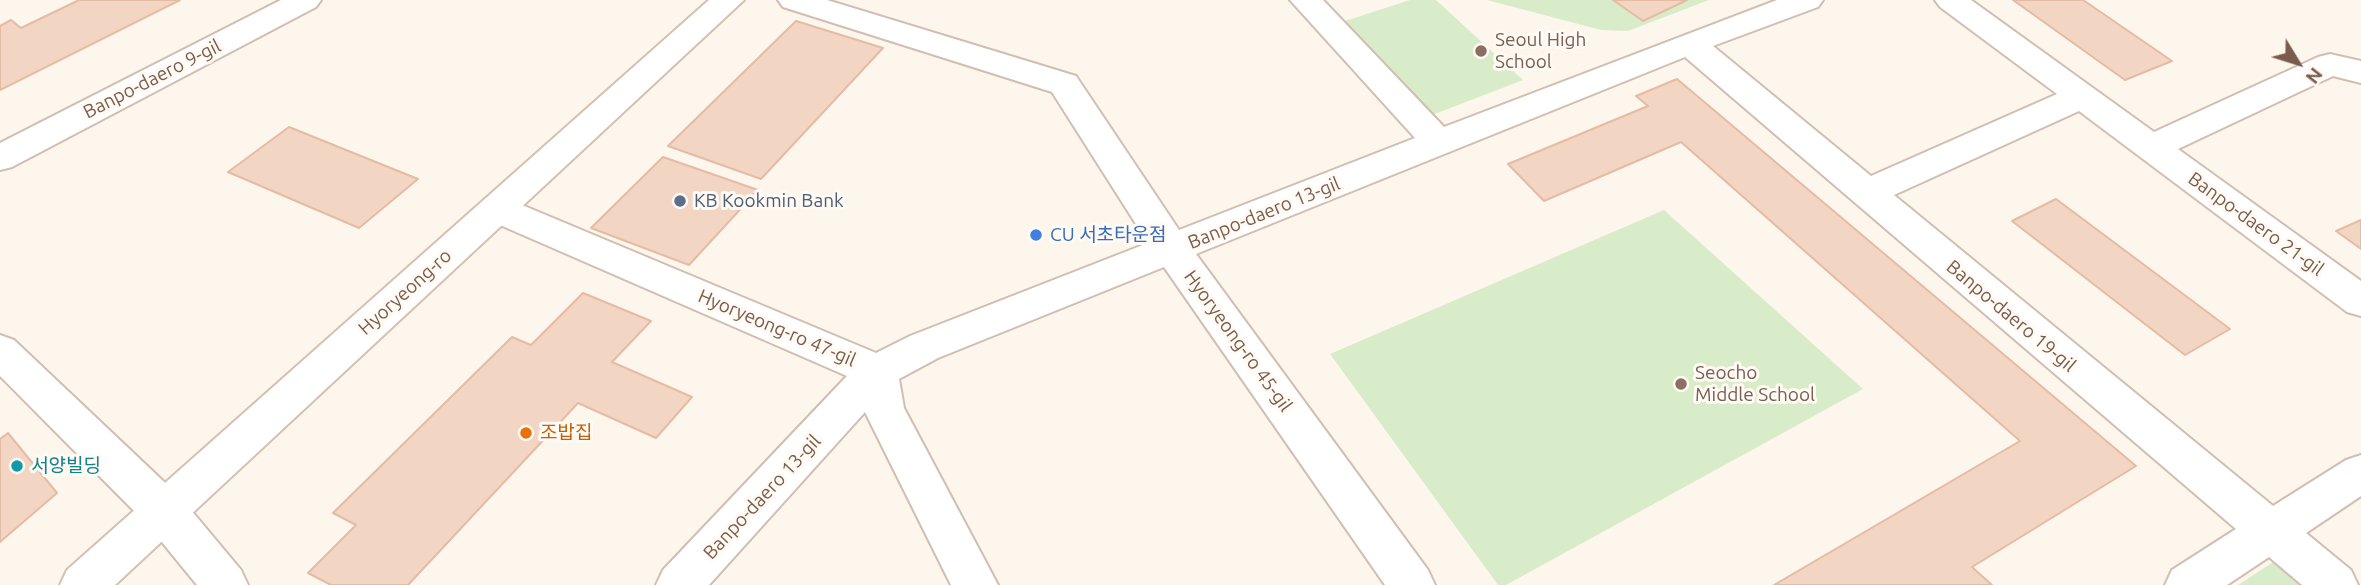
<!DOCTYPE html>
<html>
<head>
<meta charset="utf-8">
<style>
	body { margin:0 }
	#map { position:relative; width:2361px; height:585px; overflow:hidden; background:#fdf6ec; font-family:Ubuntu,sans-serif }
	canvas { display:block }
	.north { position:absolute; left:2263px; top:28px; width:70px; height:70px; -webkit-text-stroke:5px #fffaf3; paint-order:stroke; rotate:128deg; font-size:19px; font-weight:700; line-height:28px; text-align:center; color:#7a5c4d }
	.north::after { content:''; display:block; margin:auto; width:24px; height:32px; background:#7a5c4d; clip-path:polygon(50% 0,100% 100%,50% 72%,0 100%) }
</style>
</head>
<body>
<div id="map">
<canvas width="2361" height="585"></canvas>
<div class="north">N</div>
</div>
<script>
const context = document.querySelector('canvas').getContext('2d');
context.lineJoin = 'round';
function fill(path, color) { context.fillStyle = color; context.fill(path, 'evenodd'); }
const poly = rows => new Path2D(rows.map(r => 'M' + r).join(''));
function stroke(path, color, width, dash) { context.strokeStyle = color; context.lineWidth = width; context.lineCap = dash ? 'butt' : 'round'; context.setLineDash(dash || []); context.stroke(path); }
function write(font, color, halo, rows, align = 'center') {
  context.font = font + ' Ubuntu,"Noto Sans KR",sans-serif'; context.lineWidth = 6; context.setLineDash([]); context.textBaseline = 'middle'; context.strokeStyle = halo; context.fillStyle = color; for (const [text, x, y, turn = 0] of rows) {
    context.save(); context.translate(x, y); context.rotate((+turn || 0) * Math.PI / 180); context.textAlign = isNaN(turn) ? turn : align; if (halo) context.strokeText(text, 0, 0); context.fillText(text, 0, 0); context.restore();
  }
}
const green = poly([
	[1410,0,1436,0,1523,80,1427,117,1339,23],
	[1487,0,1709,0,1628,31,1601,30],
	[1664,210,1863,389,1506,585,1498,585,1330,354],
	[2278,559,2309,585,2238,585]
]);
const building = poly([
	[79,0,180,0,0,90,0,26,11,20,21,28,79,0],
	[1613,0,1687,0,1643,21,1613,0],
	[2013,0,2083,0,2172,61,2125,80,2013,0],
	[796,21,883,48,761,179,668,146,796,21],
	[1677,79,2136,466,1972,567,1992,585,1774,585,2020,441,1681,142,1544,201,1508,164,1648,106,1636,96,1677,79],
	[289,127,418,179,359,228,228,172,289,127],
	[663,157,758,190,689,265,591,228,663,157],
	[2056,199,2230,329,2185,355,2012,221,2056,199],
	[2361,220,2361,249,2336,231,2361,220],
	[583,293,651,321,612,362,692,397,656,438,578,403,408,585,331,585,308,573,356,525,333,513,512,337,531,345,583,293],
	[8,433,57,493,0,542,0,439,8,433]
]);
const street = poly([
	[281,0,321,0,316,7,12,167,0,170,0,143,281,0],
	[778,0,827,0,1076,76,1179,230,1415,138,1290,0,1323,0,1444,127,1777,0,1823,0,1818,7,1713,46,1871,176,2057,94,1940,7,1935,0,1971,0,2154,132,2318,57,2330,54,2361,61,2361,83,2333,76,2178,149,2361,281,2361,316,2347,312,2079,111,1894,195,2273,506,2346,460,2361,455,2361,496,2306,533,2351,570,2358,585,2302,585,2269,557,2227,585,2165,585,2172,570,2236,529,1685,57,1196,254,1428,570,1435,585,1385,585,1164,267,938,358,899,379,904,408,998,585,951,585,865,412,709,585,656,585,663,570,847,376,484,218,479,209,484,200,497,196,510,200,876,353,910,336,1148,243,1052,92,783,7,778,0],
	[0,335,14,340,180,497,241,570,248,585,197,585,148,525,0,376,0,335]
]);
const secondary = poly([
	[709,0,744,0,115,585,60,585,67,570,709,0]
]);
const markers = [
	[1481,51,7,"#8d6e63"],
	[680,201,7,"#5c6f8a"],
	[1036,235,7,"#3f7fe0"],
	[1681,384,7,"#8d6e63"],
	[526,433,7,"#e8710a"],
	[17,466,7,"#0f9aa8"]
];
const educationNames = [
	["Seoul High",1495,40],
	["School",1495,62],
	["Seocho",1695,373],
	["Middle School",1695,395]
];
const streetNames = [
	["Banpo-daero 9-gil",152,79,-27],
	["Banpo-daero 13-gil",1264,213,-22],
	["Banpo-daero 21-gil",2256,224,36],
	["Hyoryeong-ro",405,292,-42],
	["Banpo-daero 19-gil",2011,316,40],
	["Hyoryeong-ro 47-gil",777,328,23],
	["Hyoryeong-ro 45-gil",1238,341,54],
	["Banpo-daero 13-gil",762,497,-47]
];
const serviceNames = [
	["KB Kookmin Bank",694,201]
];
const shopNames = [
	["CU 서초타운점",1050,235]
];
const foodNames = [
	["조밥집",540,433]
];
const cultureNames = [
	["서양빌딩",31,466]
];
fill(green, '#d8ecc9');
fill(building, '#f3d5c3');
stroke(building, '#e6bba3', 2);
stroke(street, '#d1beb0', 4);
stroke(secondary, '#d6c0b0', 4);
fill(street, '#fff');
fill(secondary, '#fff');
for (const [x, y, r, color] of markers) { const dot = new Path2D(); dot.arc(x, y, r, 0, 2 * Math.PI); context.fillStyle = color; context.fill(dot); stroke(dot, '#fffaf3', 2.5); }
write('19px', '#785e54', '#fffaf3', educationNames, 'left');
write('19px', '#7a5c4d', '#fffaf3', streetNames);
write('19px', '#4e5e75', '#fffaf3', serviceNames, 'left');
write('19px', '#366cbe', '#fffaf3', shopNames, 'left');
write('19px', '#c56008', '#fffaf3', foodNames, 'left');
write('19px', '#0d838f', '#fffaf3', cultureNames, 'left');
</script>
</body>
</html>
